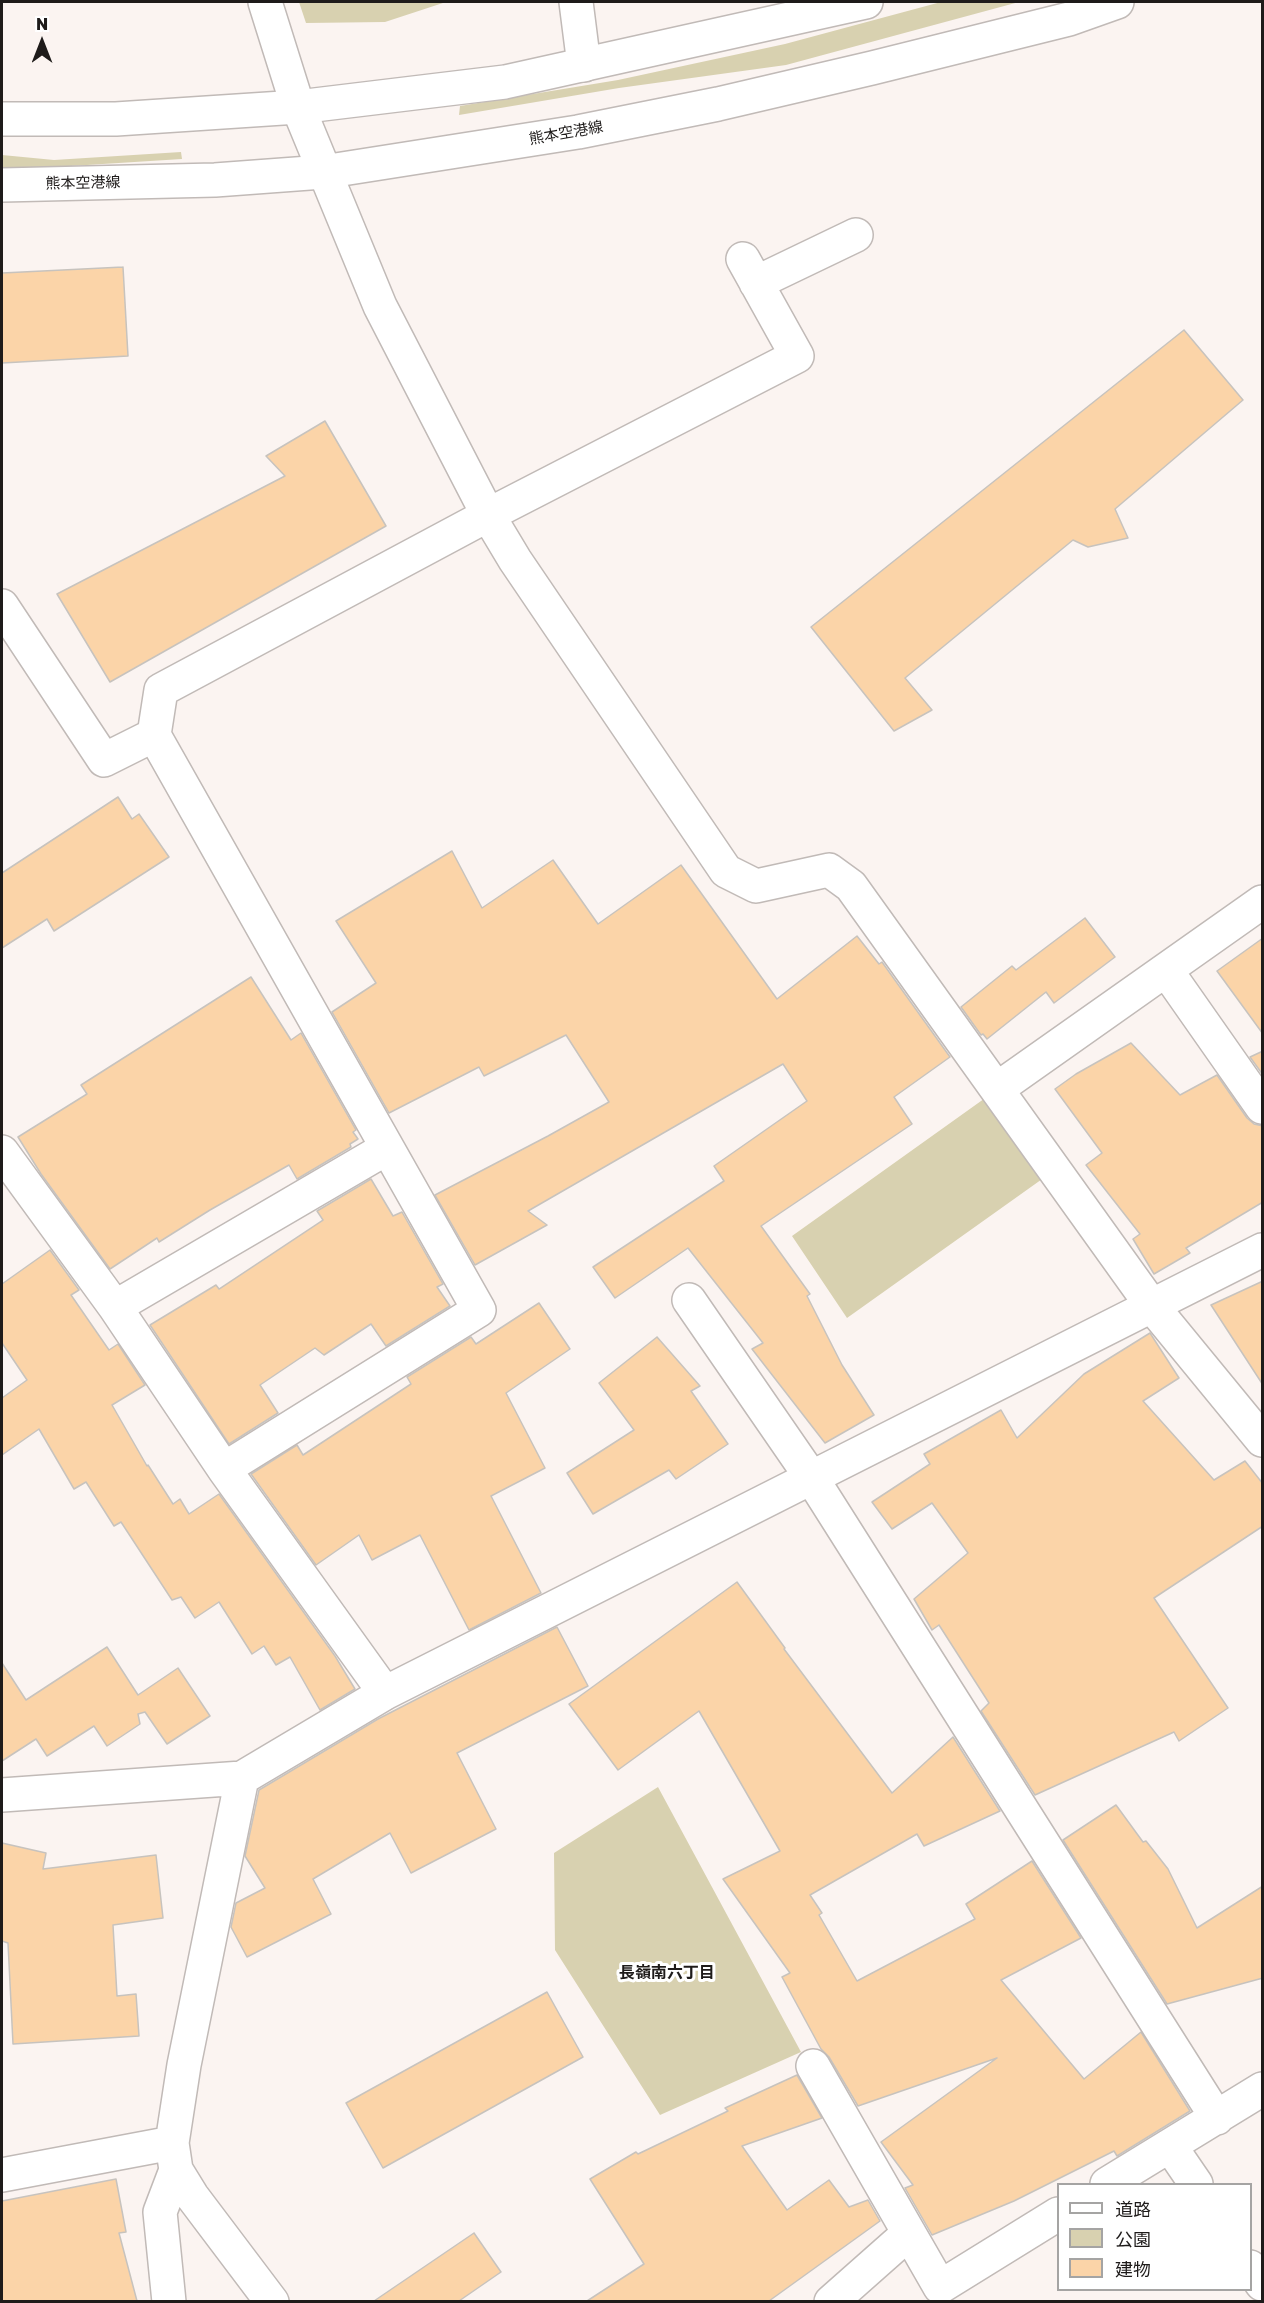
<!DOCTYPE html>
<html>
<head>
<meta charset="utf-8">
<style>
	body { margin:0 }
	#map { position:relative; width:1264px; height:2303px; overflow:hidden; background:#fbf4f1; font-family:"Golos Text","Noto Sans JP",sans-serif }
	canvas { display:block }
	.frame { position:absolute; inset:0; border:3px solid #1e1b1a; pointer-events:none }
	.legend { position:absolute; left:1057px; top:2183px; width:195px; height:108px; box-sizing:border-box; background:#fff; border:2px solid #a5a4a3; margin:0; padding:8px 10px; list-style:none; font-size:18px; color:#1e1b1a }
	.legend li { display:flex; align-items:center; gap:12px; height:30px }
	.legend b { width:30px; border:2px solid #a5a4a3 }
	.north { position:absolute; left:12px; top:12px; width:60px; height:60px; -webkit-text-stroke:4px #fff; paint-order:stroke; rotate:0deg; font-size:16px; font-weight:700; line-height:24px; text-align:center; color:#1e1b1a }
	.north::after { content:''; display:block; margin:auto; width:21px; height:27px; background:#1e1b1a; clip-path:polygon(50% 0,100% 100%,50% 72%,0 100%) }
</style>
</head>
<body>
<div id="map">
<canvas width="1264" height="2303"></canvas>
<div class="frame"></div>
<ul class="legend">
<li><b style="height:8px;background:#fff"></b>道路</li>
<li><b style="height:16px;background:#d8d1b0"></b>公園</li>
<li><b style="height:16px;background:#fbd4a8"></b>建物</li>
</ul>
<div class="north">N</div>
</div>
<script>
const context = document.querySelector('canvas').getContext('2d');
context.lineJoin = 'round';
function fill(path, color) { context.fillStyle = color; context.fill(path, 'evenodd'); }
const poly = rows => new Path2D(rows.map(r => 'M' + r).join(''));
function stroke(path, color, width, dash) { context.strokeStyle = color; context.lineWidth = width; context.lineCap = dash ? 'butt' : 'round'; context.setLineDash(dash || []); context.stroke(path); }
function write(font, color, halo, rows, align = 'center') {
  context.font = font + ' "Golos Text","Noto Sans JP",sans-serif'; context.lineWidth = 6; context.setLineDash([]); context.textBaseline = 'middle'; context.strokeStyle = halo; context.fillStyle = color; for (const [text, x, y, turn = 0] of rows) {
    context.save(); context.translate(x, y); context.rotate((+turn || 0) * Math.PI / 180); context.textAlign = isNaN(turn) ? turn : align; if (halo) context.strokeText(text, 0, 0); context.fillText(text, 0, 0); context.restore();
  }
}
const green = poly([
	[299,2,446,2,385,22,306,23],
	[941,2,1019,2,786,65,619,88,459,115,460,106,618,80,785,44],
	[181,152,182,159,55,167,2,167,2,155,54,160],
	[988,1096,1045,1177,847,1318,792,1236],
	[658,1787,801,2052,660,2115,555,1950,554,1853]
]);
const building = poly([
	[123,267,128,356,2,363,2,273,123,267],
	[1184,330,1243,400,1115,509,1128,538,1088,547,1073,540,905,678,932,710,894,731,811,627,1184,330],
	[325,421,386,526,110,682,57,594,285,476,266,456,325,421],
	[118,797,132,819,139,814,169,857,54,931,47,919,2,948,2,873,118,797],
	[452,851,482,908,553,860,598,924,681,865,777,999,857,936,879,964,882,962,950,1057,894,1097,912,1124,761,1226,810,1294,807,1296,842,1365,874,1415,825,1443,752,1349,763,1343,688,1248,615,1298,593,1267,724,1181,714,1166,807,1101,783,1064,528,1211,547,1225,475,1265,435,1195,548,1136,609,1102,566,1035,484,1076,479,1067,389,1113,332,1012,376,983,336,921,452,851],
	[1085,918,1115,957,1054,1003,1046,992,987,1039,983,1034,981,1035,961,1007,1012,966,1016,970,1085,918],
	[1263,938,1263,1034,1217,971,1263,938],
	[251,977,291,1040,301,1033,356,1130,353,1132,358,1139,350,1144,351,1147,297,1179,289,1165,210,1210,159,1242,157,1238,110,1269,41,1174,18,1137,87,1094,81,1085,251,977],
	[1131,1043,1180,1095,1217,1075,1247,1118,1254,1124,1263,1126,1263,1202,1186,1248,1190,1253,1154,1274,1133,1239,1140,1234,1086,1165,1102,1153,1055,1089,1076,1074,1131,1043],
	[1263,1051,1263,1075,1250,1057,1263,1051],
	[371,1179,393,1216,402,1212,443,1284,437,1287,450,1306,386,1346,371,1324,324,1355,315,1348,260,1385,278,1413,229,1444,150,1325,216,1285,219,1289,323,1220,317,1211,371,1179],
	[50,1250,79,1290,71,1295,109,1350,118,1344,145,1385,112,1405,147,1466,148,1465,173,1504,180,1499,189,1514,219,1494,335,1656,355,1689,320,1710,290,1657,276,1665,264,1646,252,1654,219,1602,195,1618,181,1597,172,1600,121,1522,114,1526,86,1482,74,1489,39,1429,2,1455,2,1398,27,1380,2,1343,2,1284,50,1250],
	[1263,1281,1263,1385,1211,1305,1263,1281],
	[539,1303,570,1349,506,1393,545,1468,491,1496,541,1593,469,1630,420,1535,372,1560,359,1535,316,1565,251,1474,297,1445,303,1455,411,1384,407,1377,471,1337,476,1344,539,1303],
	[1150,1333,1179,1378,1143,1401,1214,1480,1245,1461,1263,1484,1263,1526,1154,1598,1228,1708,1179,1741,1174,1732,1035,1795,981,1711,989,1703,939,1625,932,1630,914,1599,968,1553,932,1503,892,1529,872,1502,930,1464,924,1454,1001,1410,1017,1438,1084,1374,1150,1333],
	[657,1337,700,1386,691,1391,728,1444,676,1479,669,1470,593,1514,567,1473,634,1430,599,1383,657,1337],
	[737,1582,785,1648,784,1649,892,1793,953,1737,1000,1811,924,1846,917,1834,810,1895,822,1913,819,1915,857,1981,975,1919,966,1904,1032,1861,1081,1938,1001,1980,1084,2079,1141,2032,1190,2111,1117,2156,1114,2151,1014,2201,932,2235,905,2188,913,2185,881,2142,997,2058,858,2106,829,2057,821,2049,782,1977,790,1973,723,1879,780,1851,699,1711,618,1770,569,1704,737,1582],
	[557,1627,588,1686,457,1753,496,1829,411,1873,390,1833,313,1879,331,1914,247,1957,231,1927,236,1903,265,1888,245,1856,259,1790,378,1719,557,1627],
	[107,1647,138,1695,178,1668,210,1716,167,1744,145,1712,138,1714,140,1724,107,1746,94,1726,47,1756,36,1739,2,1761,2,1663,26,1700,107,1647],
	[1116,1805,1143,1842,1146,1841,1168,1869,1197,1928,1263,1886,1263,1978,1167,2004,1063,1840,1116,1805],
	[2,1843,46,1853,43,1869,156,1855,163,1918,113,1925,117,1996,136,1994,139,2036,13,2044,8,1943,2,1941,2,1843],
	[547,1992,583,2057,383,2168,346,2103,547,1992],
	[797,2075,822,2118,742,2146,787,2210,829,2180,849,2207,868,2200,880,2221,769,2301,587,2301,644,2264,590,2179,636,2152,638,2154,728,2111,725,2108,797,2075],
	[116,2179,126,2232,119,2233,137,2301,2,2301,2,2201,116,2179],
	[474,2233,501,2272,459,2301,374,2301,474,2233]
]);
const minor = poly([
	[265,2,298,107,380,306,488,515,515,560,726,871,756,886,829,870,851,886,1152,1306,1262,1440],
	[576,2,584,65],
	[756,283,856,235],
	[2,606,104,760,154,735],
	[1166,970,1262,1107],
	[997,1089,1262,902],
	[2,1152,115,1307,224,1469,385,1693],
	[689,1300,811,1477,1217,2118],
	[115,1307,387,1148],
	[224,1469,479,1310,154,735,161,690,488,515,797,356,743,259],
	[242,1778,184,2065,172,2143,176,2170,192,2196,272,2302],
	[2,1795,242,1778,385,1693,1262,1250],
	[813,2066,940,2287,1058,2214],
	[1170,2146,1196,2184],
	[2,2175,172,2143],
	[1107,2184,1262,2089],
	[1250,2267,1262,2284],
	[169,2302,160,2212,176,2170],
	[831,2302,909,2233]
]);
const secondary = poly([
	[2,119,116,119,298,107,505,82,866,2],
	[2,185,215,180,323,172,578,132,718,104,872,68,1069,19,1117,2]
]);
const streetNames = [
	["熊本空港線",566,133,-10],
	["熊本空港線",83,183,-1]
];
const neighbourhoodNames = [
	["長嶺南六丁目",667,1973]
];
fill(green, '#d8d1b0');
fill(building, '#fbd4a8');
stroke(building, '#c7c3be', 1.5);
stroke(minor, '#c1bab7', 36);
stroke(secondary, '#c1bab7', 36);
stroke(minor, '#fff', 33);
stroke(secondary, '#fff', 33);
write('15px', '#1e1b1a', '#fff', streetNames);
write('bold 16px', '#1e1b1a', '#fff', neighbourhoodNames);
</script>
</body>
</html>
